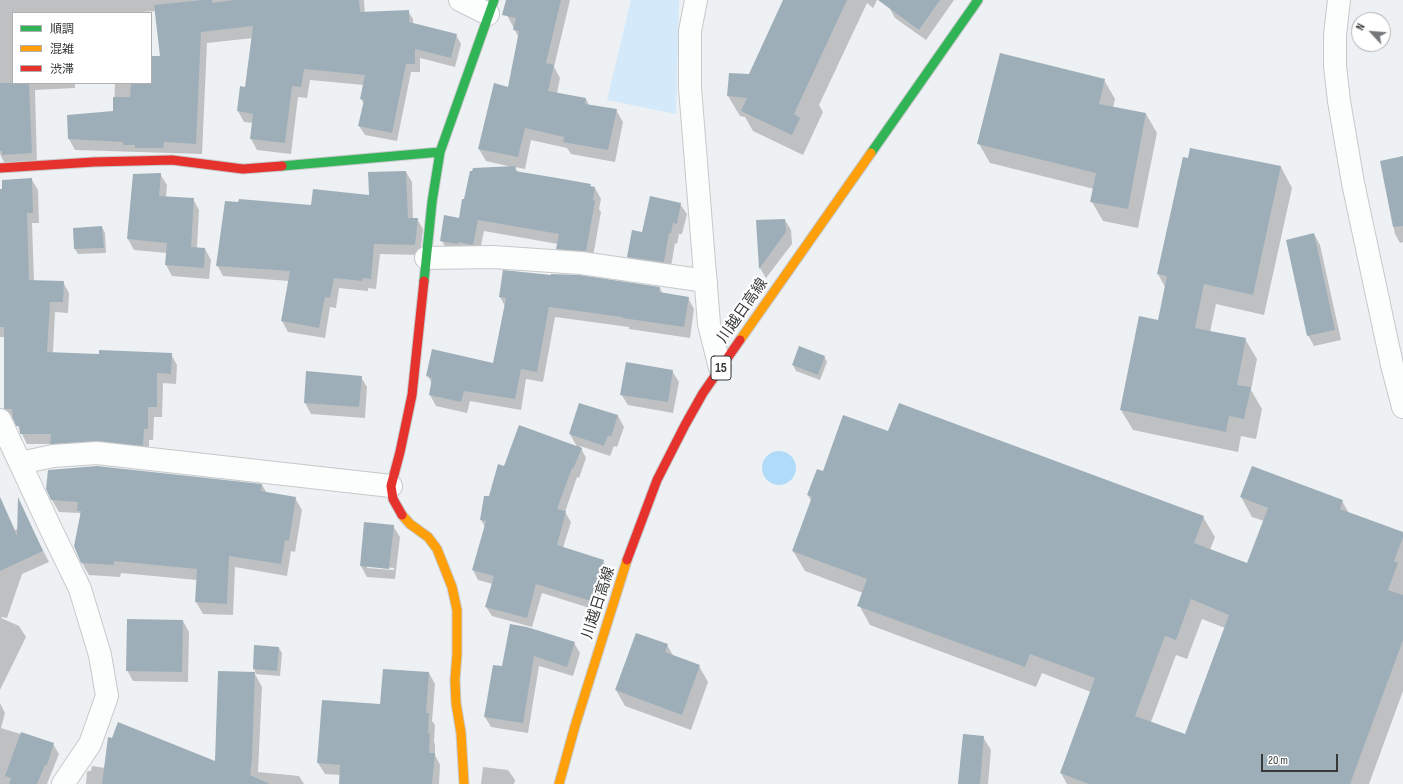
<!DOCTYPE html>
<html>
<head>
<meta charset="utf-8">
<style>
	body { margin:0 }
	#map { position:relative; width:1403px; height:784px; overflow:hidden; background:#eef1f3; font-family:"Sofia Sans Condensed","Noto Sans JP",sans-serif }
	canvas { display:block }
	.legend { position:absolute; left:12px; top:12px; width:140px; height:72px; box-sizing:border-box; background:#fff; border:1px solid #afafb0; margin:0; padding:5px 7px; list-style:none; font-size:12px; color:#36383a }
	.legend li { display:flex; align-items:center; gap:8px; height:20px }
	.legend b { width:20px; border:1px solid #afafb0 }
	.north { position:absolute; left:1351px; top:12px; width:40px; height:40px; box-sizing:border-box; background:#fff; border:1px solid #afafb0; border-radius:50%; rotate:296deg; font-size:11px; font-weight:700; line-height:16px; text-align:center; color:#36383a }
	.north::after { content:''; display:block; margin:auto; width:14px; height:18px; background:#76797b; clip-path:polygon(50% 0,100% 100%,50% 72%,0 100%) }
	.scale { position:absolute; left:1261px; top:754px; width:77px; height:18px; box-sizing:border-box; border:2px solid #36383a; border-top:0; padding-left:5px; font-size:12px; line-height:14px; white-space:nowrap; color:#36383a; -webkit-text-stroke:3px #fff; paint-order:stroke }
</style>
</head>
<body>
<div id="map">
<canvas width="1403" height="784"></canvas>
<ul class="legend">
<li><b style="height:5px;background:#30b455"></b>順調</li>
<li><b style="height:5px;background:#ff9f0a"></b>混雑</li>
<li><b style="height:5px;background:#e5322d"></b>渋滞</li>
</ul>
<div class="north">N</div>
<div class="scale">20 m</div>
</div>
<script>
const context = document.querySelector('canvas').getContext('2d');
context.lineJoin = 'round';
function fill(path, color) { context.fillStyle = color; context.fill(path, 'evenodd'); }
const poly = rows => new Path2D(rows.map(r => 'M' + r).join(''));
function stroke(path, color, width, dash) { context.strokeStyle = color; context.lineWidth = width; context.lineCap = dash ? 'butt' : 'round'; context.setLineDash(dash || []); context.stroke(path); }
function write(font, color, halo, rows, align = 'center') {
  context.font = font + ' "Sofia Sans Condensed","Noto Sans JP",sans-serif'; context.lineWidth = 4; context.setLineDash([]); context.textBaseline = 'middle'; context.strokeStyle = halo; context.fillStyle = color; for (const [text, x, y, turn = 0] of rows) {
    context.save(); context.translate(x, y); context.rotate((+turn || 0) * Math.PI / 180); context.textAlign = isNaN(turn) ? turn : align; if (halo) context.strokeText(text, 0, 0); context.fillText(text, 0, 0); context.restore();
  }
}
const green = poly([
	[631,0,679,0,676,114,607,100]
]);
const water = poly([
	'762 468a17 17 0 1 1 34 0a17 17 0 1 1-34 0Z'
]);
const shadow = poly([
	[0,0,364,0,369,80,408,11,413,19,413,24,456,35,461,44,455,67,420,58,420,72,411,72,397,141,365,135,359,126,364,104,361,99,364,85,310,80,307,98,298,97,291,154,257,150,251,139,253,123,244,122,238,111,241,87,246,88,253,38,207,43,202,154,75,150,69,139,114,112,115,83,151,83,151,57,161,57,156,11,126,13,13,13,13,83,75,83,75,88,35,90,37,164,4,162,0,154],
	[510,0,570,0,554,67,560,78,557,93,586,99,589,105,616,110,623,122,615,162,571,154,567,148,531,140,525,169,515,167,518,172,590,185,591,187,595,188,601,199,599,209,601,212,592,262,563,259,557,249,558,244,484,231,479,255,448,252,442,241,459,219,465,200,512,167,486,161,479,149,509,88,519,38,507,15],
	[784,0,877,0,873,8,867,3,819,105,823,112,803,155,753,131,745,117,740,116,728,96,749,75],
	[894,0,954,0,926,40,895,18,889,7],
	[1104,80,1115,99,1113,108,1146,114,1157,133,1138,228,1103,221,1092,202,1094,189,990,163,979,144],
	[1183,158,1281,167,1292,188,1264,315,1216,304,1210,332,1245,339,1257,359,1251,390,1262,409,1256,439,1241,436,1238,452,1133,430,1121,410,1159,321,1165,287,1158,274],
	[1403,158,1403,242,1400,243,1395,234,1381,162],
	[406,172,412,182,413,219,417,219,423,229,420,255,380,254,376,289,368,288,368,291,339,288,336,308,330,307,325,338,288,332,282,321,289,281,223,276,217,265,312,206,370,196],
	[160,174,167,185,166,197,193,199,199,210,197,248,205,249,211,260,209,279,172,276,166,265,167,253,134,250,128,239],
	[32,180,38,190,39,223,32,223,34,281,63,282,69,293,68,313,55,312,53,353,99,355,171,354,177,365,176,384,163,383,162,417,154,417,153,440,149,440,149,456,57,454,51,444,27,444,16,422,11,419,5,408,5,337,0,337,0,190],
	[680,204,687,214,682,234,679,234,677,244,675,243,670,273,635,268,628,257],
	[785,220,791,230,792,244,766,278,760,268,757,221],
	[102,227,105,233,106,253,78,254,75,249,74,229],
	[1314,234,1320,245,1341,340,1314,346,1308,335],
	[660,288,663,294,688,298,694,309,690,338,629,329,629,327,555,317,543,382,526,379,521,410,470,401,467,413,436,406,430,395,432,384,428,376,493,365,505,306,500,297],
	[799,347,824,356,827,362,820,380,796,371,793,365],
	[672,371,679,382,673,413,628,405,621,394],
	[361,377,367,387,365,418,311,414,305,403],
	[580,404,618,416,624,427,617,447,614,446,610,456,580,446,586,458,579,478,577,477,565,512,571,522,563,548,603,561,608,570,596,610,542,593,532,627,492,616,486,607,493,584,478,580,473,570,485,527,481,520,490,498,505,467,577,447,570,434],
	[889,432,1203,517,1215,537,1210,550,1248,564,1264,521,1252,517,1241,497,1342,501,1349,513,1403,533,1403,691,1369,784,1067,784,1061,773,1091,692,1042,673,1036,687,870,625,859,605,863,593,805,571,793,551,811,501,808,495,823,472],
	[1202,619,1225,628,1186,735,1151,722,1176,655,1187,659],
	[97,467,262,485,267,493,295,498,302,510,295,552,291,551,287,576,235,567,233,615,203,614,196,602,197,580,121,573,120,577,89,575,82,563,81,515,80,513,59,512,52,500],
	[0,497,15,530,29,523,49,562,22,574,7,618,2,617,1,618,19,626,26,637,0,690],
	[393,526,400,537,395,579,367,577,361,566],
	[367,566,394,568,394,570,367,568],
	[183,621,189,632,188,682,133,681,127,670],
	[511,625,574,643,580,653,573,676,539,666,528,733,491,727,485,717,503,667],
	[667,645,674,657,699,666,708,682,691,730,625,706,616,690],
	[279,648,282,653,280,676,255,674,262,687,258,772,299,776,304,784,215,784,224,673,256,674,254,669],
	[429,673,435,684,432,721,435,725,434,741,435,745,435,755,440,765,439,784,340,784,340,775,325,774,318,763,381,705],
	[0,703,5,713,1,728,53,744,59,754,47,784,0,784],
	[983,737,991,750,988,784,959,784],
	[92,766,105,768,133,784,86,784,87,772,88,771,91,771],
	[483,767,508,770,515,780,514,784,481,784]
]);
const building = poly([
	[202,0,212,0,212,3,234,0,359,0,360,12,409,10,409,22,457,34,451,58,415,49,415,64,406,64,392,133,358,126,364,100,360,99,365,75,304,69,301,87,292,86,285,143,250,139,253,114,237,111,240,86,245,87,253,26,201,32,196,144,164,142,163,148,135,148,135,145,123,145,123,142,68,139,67,115,113,111,113,97,130,97,131,83,151,83,151,56,160,56,154,5],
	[506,0,561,0,546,63,554,65,548,91,586,98,585,104,617,109,608,150,563,142,564,137,525,128,518,157,478,149,494,83,508,87,519,31,513,30,516,18,502,15],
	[783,0,847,0,794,114,800,118,792,135,741,111,747,98,727,96,729,73,749,74],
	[878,0,940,0,919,30],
	[1000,53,1105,79,1099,104,1146,113,1128,209,1090,202,1096,173,977,144],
	[0,83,29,83,32,153,2,155,2,151,0,151],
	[1190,148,1281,166,1253,295,1204,284,1195,328,1246,338,1237,385,1251,387,1244,419,1229,416,1226,432,1120,410,1139,316,1158,320,1167,276,1157,274,1183,157,1188,158],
	[1403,156,1403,226,1393,227,1380,161],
	[516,166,515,171,557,178,591,184,590,186,595,187,593,200,595,201,586,251,556,249,559,234,478,220,473,245,458,242,458,244,440,241,444,215,459,218,462,199,464,199,470,171,472,171,473,168],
	[406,171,408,218,418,218,415,245,374,244,371,279,363,278,362,281,334,278,330,298,325,297,319,328,281,321,290,271,216,266,225,201,238,202,239,199,311,205,313,189,369,195,368,172],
	[161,173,159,196,194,198,191,247,205,248,204,268,165,265,167,243,127,239,133,174],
	[32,178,33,213,27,213,29,280,64,281,63,302,50,302,47,352,99,354,99,350,172,353,171,374,157,373,157,407,148,407,148,429,144,429,143,446,96,441,50,444,51,434,20,434,19,426,16,426,13,418,12,409,4,409,4,327,0,327,0,189,2,189,2,180],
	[650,196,681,203,677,224,673,223,671,233,669,233,664,262,627,257,632,230,642,232],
	[785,219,786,232,759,269,756,220],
	[102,226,104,248,74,249,73,228],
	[1314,233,1335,330,1307,336,1286,240],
	[503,270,551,275,551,274,580,275,660,287,659,292,689,297,684,327,622,318,622,317,549,307,537,372,521,369,515,399,464,391,461,402,429,395,432,378,426,376,432,349,493,363,506,298,499,297],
	[799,346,825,356,818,375,792,365],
	[626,362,673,370,668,402,620,395],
	[306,371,362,376,359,407,304,403],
	[579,403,618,415,611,437,608,435,604,446,569,434],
	[899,403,1204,516,1194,543,1247,563,1268,508,1240,497,1252,466,1343,500,1340,509,1403,532,1403,537,1394,561,1398,563,1388,590,1403,595,1403,640,1350,784,1089,784,1060,773,1095,678,1030,654,1025,667,857,606,867,579,792,551,812,497,807,495,817,469,823,471,843,415,888,431],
	[1191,599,1229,615,1185,734,1135,716,1165,636,1176,640],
	[519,425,582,448,573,469,572,468,557,509,566,511,557,545,604,560,591,601,536,584,527,618,485,607,494,576,472,570,486,521,480,520,484,496,489,496,498,464,504,466],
	[97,466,262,484,261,491,296,497,289,541,285,540,281,564,229,556,227,604,195,602,197,569,114,561,114,565,81,563,74,546,81,511,77,511,78,502,51,500,46,489,48,470],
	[0,497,17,536,18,497,43,551,0,571],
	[364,522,394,525,389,569,360,566],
	[127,619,183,620,182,672,126,671],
	[510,624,527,627,575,642,567,667,534,656,523,723,484,717,493,665,502,666],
	[636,633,668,644,665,652,700,665,682,715,615,690],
	[254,645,279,647,277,671,253,669],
	[383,669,429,672,426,713,429,713,428,733,430,733,429,753,435,753,432,784,339,784,340,765,317,763,322,700,380,704],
	[218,671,255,672,252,759,250,775,270,784,102,784,108,737,112,738,118,722,215,761],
	[21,732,54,743,47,765,45,765,37,784,9,784,11,778,5,776],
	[963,734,984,736,980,784,958,784]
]);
const street = poly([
	[460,0,488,14],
	[696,0,690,31,690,88,709,324,720,368],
	[1339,0,1335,35,1335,66,1339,101,1353,183,1392,365,1403,407],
	[426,258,493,257,581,263,706,281],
	[0,420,48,523,80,589,100,655,107,696,90,744,63,784],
	[20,463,53,456,97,453,391,486]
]);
const fast = poly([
	[871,153,978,0],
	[282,166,440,152],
	[424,281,432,202,440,152,494,0]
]);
const slow = poly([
	[740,340,871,153],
	[402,515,410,524,428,537,437,549,452,587,457,610,457,654,455,680,456,703,461,733,464,784],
	[559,784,575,726,627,560]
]);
const jam = poly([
	[0,168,94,162,172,160,243,169,282,166],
	[402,515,393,499,391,486,400,452,412,395,424,281],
	[627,560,657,480,685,425,703,393,740,340]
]);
const shields = [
	[721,368,20]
];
const shieldNames = [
	["15",721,368]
];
const streetNames = [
	["川越日高線",743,311,-55],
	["川越日高線",599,603,-72]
];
fill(green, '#d4e9f9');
fill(water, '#b0dbf9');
fill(shadow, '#0003');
fill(building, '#9eaeb9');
stroke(street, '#c6c8ca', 24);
stroke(fast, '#c6c8ca', 11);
stroke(slow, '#c6c8ca', 11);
stroke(jam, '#c6c8ca', 11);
stroke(street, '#fcfdfd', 22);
stroke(fast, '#30b455', 9);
stroke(slow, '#ff9f0a', 9);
stroke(jam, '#e5322d', 9);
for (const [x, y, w] of shields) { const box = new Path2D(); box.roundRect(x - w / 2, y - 12, w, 24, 3); context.fillStyle = '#fff'; context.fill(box); stroke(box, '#36383a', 1); }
write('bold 14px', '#36383a', null, shieldNames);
write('15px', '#36383a', '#fff', streetNames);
</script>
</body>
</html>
